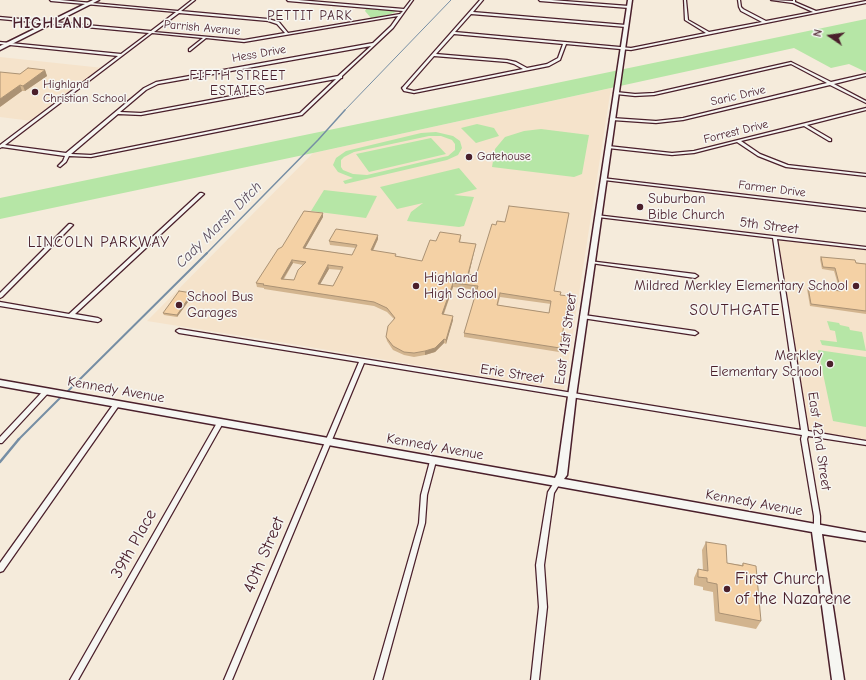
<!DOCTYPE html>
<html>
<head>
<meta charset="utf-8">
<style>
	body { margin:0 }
	#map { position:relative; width:866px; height:680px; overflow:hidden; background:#f5ebdb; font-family:"Comic Neue",sans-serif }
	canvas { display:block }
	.north { position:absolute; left:810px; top:16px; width:40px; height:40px; -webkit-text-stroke:3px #f6f6f2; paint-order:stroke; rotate:283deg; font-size:11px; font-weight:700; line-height:16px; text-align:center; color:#4a1f2b }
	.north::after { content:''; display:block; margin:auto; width:14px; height:18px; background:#4a1f2b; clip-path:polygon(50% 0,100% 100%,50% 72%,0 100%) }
</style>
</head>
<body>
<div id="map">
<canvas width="866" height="680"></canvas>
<div class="north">N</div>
</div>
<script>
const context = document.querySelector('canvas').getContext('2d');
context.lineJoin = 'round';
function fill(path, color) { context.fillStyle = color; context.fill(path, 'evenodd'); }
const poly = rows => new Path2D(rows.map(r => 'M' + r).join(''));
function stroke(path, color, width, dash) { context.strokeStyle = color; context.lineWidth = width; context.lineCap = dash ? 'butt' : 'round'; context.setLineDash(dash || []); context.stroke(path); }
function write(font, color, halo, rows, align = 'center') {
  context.font = font + ' "Comic Neue",sans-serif'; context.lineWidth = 3; context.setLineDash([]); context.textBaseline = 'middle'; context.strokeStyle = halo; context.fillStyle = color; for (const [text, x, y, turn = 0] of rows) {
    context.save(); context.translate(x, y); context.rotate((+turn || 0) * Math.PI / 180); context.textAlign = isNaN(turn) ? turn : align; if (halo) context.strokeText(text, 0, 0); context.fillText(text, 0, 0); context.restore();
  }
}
const built = poly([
	[0,57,103,68,32,121,0,117],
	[611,88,564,390,280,342,147,321,313,153],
	[775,238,866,248,866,443,805,433]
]);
const green = poly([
	[366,9,398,11,391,14,371,18,365,11],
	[866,19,866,72,849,64,831,68,794,48,313,153,0,219,0,198],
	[477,124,494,128,499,136,476,143,461,128],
	[541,129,589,135,582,174,574,177,492,167,495,149,505,137,524,131],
	[436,132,453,136,460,141,462,148,458,155,447,160,345,184,343,181,353,178,338,172,333,165,336,158,346,151,421,133],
	[429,136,441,136,452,140,455,144,455,150,448,156,443,157,367,175,353,174,343,170,341,167,341,160,344,157,354,152],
	[431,138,446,154,369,172,356,154],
	[459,168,477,189,454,195,474,197,464,226,459,227,407,221,411,212,423,203,397,209,380,187],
	[324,190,377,196,366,218,311,211],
	[827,321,839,323,840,325,849,327,850,330,862,332,866,351,822,345,820,340,837,342,835,331,830,330],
	[818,350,866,357,866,427,833,421]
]);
const streamFar3 = poly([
	[344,111,451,0]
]);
const streamFar2 = poly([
	[206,254,318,140,345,110]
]);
const streamFar1 = poly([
	[66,393,207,253],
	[18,440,62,396]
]);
const stream = poly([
	[0,462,19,439]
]);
const street = poly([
	[50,0,60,0,178,11,192,0,195,0,181,11,268,19,279,22,288,33,400,14,403,11,288,1,287,0,298,0,404,9,411,0,413,0,393,28,342,76,342,78,341,78,302,115,91,157,69,156,66,162,60,167,58,166,63,161,65,156,2,147,0,148,0,145,118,56,0,44,0,42,121,54,149,33,0,19,0,17,151,31,176,12,51,1,50,0],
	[179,13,268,21,277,24,285,33,244,40,154,32,179,13],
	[398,16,391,26,373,43,156,82,144,88,66,153,5,145,152,33,203,38,189,49,189,51,190,51,206,38,244,42,398,16],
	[371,46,338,76,141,113,120,112,146,90,158,84,371,46],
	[336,79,300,113,91,155,71,154,118,114,141,115,336,79],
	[480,0,483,0,473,12,626,25,628,26,626,27,471,14,455,32,631,48,706,33,685,20,684,0,686,0,688,20,709,32,762,22,741,11,739,7,738,0,740,0,741,7,743,9,766,21,813,12,793,3,771,0,793,1,793,0,795,0,795,2,816,11,866,1,866,3,631,50,566,44,560,60,549,66,414,93,404,91,402,88,403,87,480,0],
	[454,34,563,44,558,58,547,64,527,68,516,62,507,60,436,54,454,34],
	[434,56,507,62,514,64,523,69,414,91,406,89,406,88,434,56],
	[539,0,551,0,629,6,630,7,629,8,540,1,539,0],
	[791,62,831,82,866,74,866,76,834,84,866,101,866,103,830,85,683,120,656,123,612,120,610,119,612,118,656,121,683,118,827,83,791,64,654,95,635,96,616,94,614,93,616,92,635,94,654,93,791,62],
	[866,108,866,110,807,125,831,139,831,141,829,141,804,126,741,141,760,154,788,165,866,174,866,176,786,167,758,156,737,142,694,153,672,155,608,148,606,147,608,146,672,153,694,151,866,108],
	[602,178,866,209,866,211,604,180,602,180,602,178],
	[200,193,202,193,204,194,75,314,98,318,100,319,101,320,100,321,98,322,0,306,0,302,69,314,200,193],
	[596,215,866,247,866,249,777,239,808,431,866,441,866,445,808,436,807,439,820,516,820,529,819,531,817,532,815,531,814,529,814,516,801,439,802,435,364,363,232,680,224,680,359,362,179,333,176,331,177,330,179,329,801,430,773,238,598,217,596,216,596,215],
	[69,224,71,224,73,225,2,297,0,298,0,293,69,224],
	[589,261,695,274,698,276,695,278,591,263,589,262,589,261],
	[584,315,695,331,698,333,695,335,582,318,581,317,584,315],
	[45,389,49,389,50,391,2,443,0,443,0,437,45,389],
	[115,402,119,402,120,404,3,571,0,572,0,563,115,402],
	[218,421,222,421,223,423,78,680,70,680,218,421],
	[433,458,435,459,436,461,427,495,425,523,382,680,374,680,419,523,421,495,430,461,431,459,433,458],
	[557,480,559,481,560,483,554,493,544,565,547,607,539,680,531,680,539,607,536,565,548,492,555,481,557,480]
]);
const secondary = poly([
	[628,0,632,0,576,396,567,475,564,479,866,533,866,541,822,534,844,680,832,680,812,532,0,386,0,380,555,478,557,474,568,396,628,0]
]);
const primary = poly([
	[93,0,99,0,0,50,0,46,93,0]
]);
const wall = poly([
	[45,70,47,76,25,91,22,91,0,107,20,74],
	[323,213,323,217,305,248,352,255,356,248,330,245,329,241,378,239,373,251,396,256,422,261,436,241,461,235,461,238,460,242,476,244,475,248,469,274,476,276,554,291,560,295,569,296,559,352,464,337,464,333,477,290,453,287,444,314,453,320,446,344,444,343,435,352,425,355,414,357,404,355,393,350,387,341,386,337,394,319,387,312,374,306,264,289,264,288,257,287,256,283,282,247],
	[293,263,303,265,294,280,284,279],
	[329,269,341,270,333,286,320,284],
	[500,297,551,304,549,313,498,305],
	[821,257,866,264,866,314,810,306,807,289,808,287,840,291,834,271,822,269,820,259],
	[192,293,193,295,177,317,164,315,163,313],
	[706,542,727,563,742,565,743,563,761,621,756,629,715,621,713,592,703,590,703,587,694,585,694,578,698,569,703,571,702,550]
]);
const shadedWall = poly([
	[45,70,47,76,25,91,23,86],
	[20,85,22,91,0,107,0,99],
	[323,213,323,217,303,252,303,248],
	[378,235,378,239,371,254,371,250],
	[476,244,475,248,468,278,468,274],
	[292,260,293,263,281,282,281,279],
	[328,265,329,269,318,288,318,284],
	[453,283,453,287,442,318,442,314],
	[192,293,193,295,177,317,177,315],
	[453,316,453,320,446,344,446,340],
	[444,339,444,343,435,352,425,355,425,351]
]);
const building = poly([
	[28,68,45,70,23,86,20,85,0,99,0,72,20,74,28,68],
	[509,206,569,213,554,291,561,292,560,295,569,296,560,348,464,333,478,286,453,283,442,314,453,316,446,340,444,339,435,348,425,351,414,353,404,352,393,346,386,337,388,326,395,318,387,308,374,302,263,285,264,284,256,283,278,249,282,247,304,211,323,213,303,248,352,255,357,245,329,241,336,229,378,235,371,250,396,254,395,256,422,261,430,240,436,241,440,232,461,235,459,242,476,244,468,274,476,276,492,224,496,225,497,221,505,222,509,206],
	[292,260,306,262,298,270,294,280,281,279,292,260],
	[328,265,343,267,333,286,318,284,328,265],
	[500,293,551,301,549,313,497,305,500,293],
	[821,257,855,260,856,263,866,264,866,311,811,304,808,287,841,291,835,268,823,267,821,257],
	[179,291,192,293,177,315,163,313,179,291],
	[706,542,726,545,727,563,743,566,743,563,756,566,761,621,719,613,717,584,707,582,707,578,698,577,698,569,708,571,706,542]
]);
const markers = [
	[35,92,4,"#4a1f2b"],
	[469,157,4,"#4a1f2b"],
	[640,207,4,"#4a1f2b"],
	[416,286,4,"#4a1f2b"],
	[856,286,4,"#4a1f2b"],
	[179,305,4,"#4a1f2b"],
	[830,364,4,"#4a1f2b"],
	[727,589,4,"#4a1f2b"]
];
const farStreetnames = [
	["Parrish Avenue",202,28,5],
	["Hess Drive",259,54,-10],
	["Saric Drive",738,96,-13],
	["Forrest Drive",736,132,-14],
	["Farmer Drive",772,189,7]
];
const farPoinames = [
	["Highland",43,85],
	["Christian School",43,99],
	["Gatehouse",477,157]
];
const farNeighbourhoodnames = [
	["PETTIT PARK",310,16],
	["FIFTH STREET",238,76],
	["ESTATES",238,91]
];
const poiNames = [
	["Suburban",648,199],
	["Bible Church",648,215],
	["Highland",424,278],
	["High School",424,294],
	["Mildred Merkley Elementary School",848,286,"right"],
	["School Bus",187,297],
	["Garages",187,313],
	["Merkley",822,356,"right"],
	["Elementary School",822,372,"right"]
];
const streetNames = [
	["5th Street",769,226,7],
	["East 41st Street",566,339,-82],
	["Erie Street",512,374,9],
	["Kennedy Avenue",116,390,10],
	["East 42nd Street",819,441,82],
	["Kennedy Avenue",435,447,10],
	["Kennedy Avenue",754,503,10]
];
const farDistrictnames = [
	["HIGHLAND",53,24]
];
const waterNames = [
	["Cady Marsh Ditch",219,225,-45]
];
const neighbourhoodNames = [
	["LINCOLN PARKWAY",99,243],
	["SOUTHGATE",735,311]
];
const nearStreetnames = [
	["39th Place",134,544,-61],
	["40th Street",264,555,-67]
];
const nearPoinames = [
	["First Church",735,579],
	["of the Nazarene",735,599]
];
fill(built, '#f5e3cb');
fill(green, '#b6e6a6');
stroke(streamFar3, '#768ea4', 1);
stroke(streamFar2, '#768ea4', 1.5);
stroke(streamFar1, '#768ea4', 2);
stroke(stream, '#768ea4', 2.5);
stroke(street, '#4a1f2b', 2.5);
stroke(secondary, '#4a1f2b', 3);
stroke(primary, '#4a1f2b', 3);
fill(street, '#f6f6f2');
fill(secondary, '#f6f6f2');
fill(primary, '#f6f6f2');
fill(wall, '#d2b48e');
fill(shadedWall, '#ab9274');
fill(building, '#f4d1a5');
stroke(building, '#ab9274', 1);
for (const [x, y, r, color] of markers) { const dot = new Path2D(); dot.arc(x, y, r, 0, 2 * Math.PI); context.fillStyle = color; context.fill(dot); stroke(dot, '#f6f6f2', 1.5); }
write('12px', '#4a1f2b', '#f6f6f2', farStreetnames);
write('12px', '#4a1f2b', '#f6f6f2', farPoinames, 'left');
context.letterSpacing = '1px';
write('13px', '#4a1f2b', '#f6f6f2', farNeighbourhoodnames);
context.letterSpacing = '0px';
write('14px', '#4a1f2b', '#f6f6f2', poiNames, 'left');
write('14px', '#4a1f2b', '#f6f6f2', streetNames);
context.letterSpacing = '1px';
write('bold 15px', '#4a1f2b', '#f6f6f2', farDistrictnames);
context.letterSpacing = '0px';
write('italic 15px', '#5c4d5e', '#f6f6f2', waterNames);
context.letterSpacing = '1px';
write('15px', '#4a1f2b', '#f6f6f2', neighbourhoodNames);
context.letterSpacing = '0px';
write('17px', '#4a1f2b', '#f6f6f2', nearStreetnames);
write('17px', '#4a1f2b', '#f6f6f2', nearPoinames, 'left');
</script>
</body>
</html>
